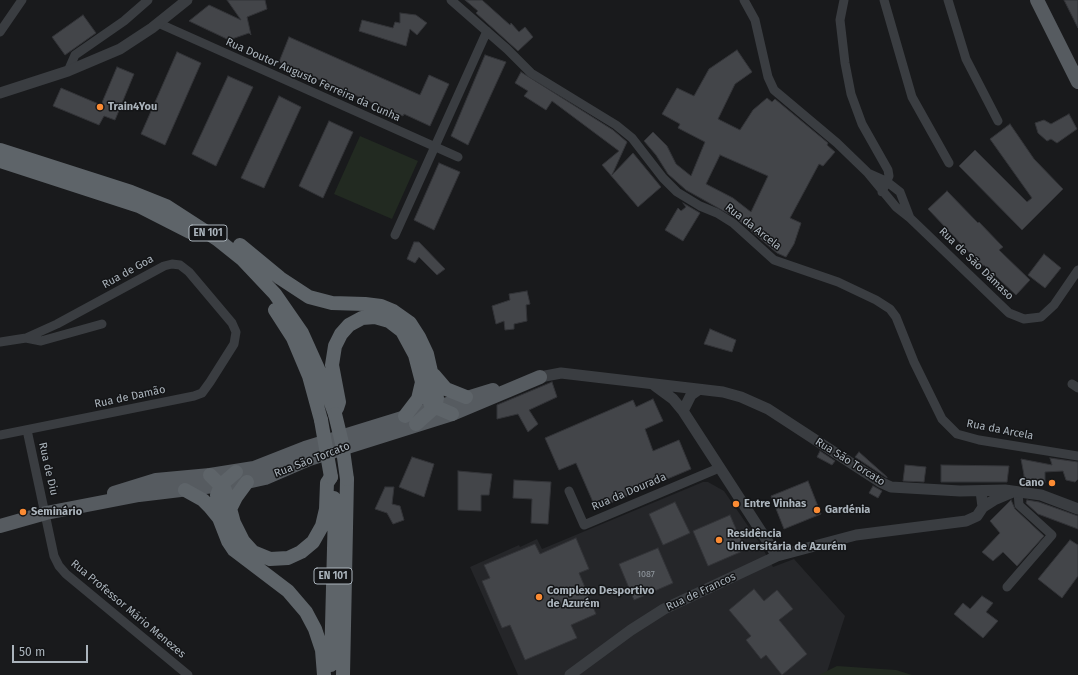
<!DOCTYPE html>
<html>
<head>
<meta charset="utf-8">
<style>
	body { margin:0 }
	#map { position:relative; width:1078px; height:675px; overflow:hidden; background:#191a1c; font-family:"Fira Sans",sans-serif }
	canvas { display:block }
	.scale { position:absolute; left:12px; top:645px; width:76px; height:18px; box-sizing:border-box; border:2px solid #abb4bc; border-top:0; padding-left:5px; font-size:12px; line-height:14px; white-space:nowrap; color:#abb4bc; -webkit-text-stroke:3px #141517; paint-order:stroke }
</style>
</head>
<body>
<div id="map">
<canvas width="1078" height="675"></canvas>
<div class="scale">50 m</div>
</div>
<script>
const context = document.querySelector('canvas').getContext('2d');
context.lineJoin = 'round';
function fill(path, color) { context.fillStyle = color; context.fill(path, 'evenodd'); }
const poly = rows => new Path2D(rows.map(r => 'M' + r).join(''));
function stroke(path, color, width, dash) { context.strokeStyle = color; context.lineWidth = width; context.lineCap = dash ? 'butt' : 'round'; context.setLineDash(dash || []); context.stroke(path); }
function write(font, color, halo, rows, align = 'center') {
  context.font = font + ' "Fira Sans",sans-serif'; context.lineWidth = 3; context.setLineDash([]); context.textBaseline = 'middle'; context.strokeStyle = halo; context.fillStyle = color; for (const [text, x, y, turn = 0] of rows) {
    context.save(); context.translate(x, y); context.rotate((+turn || 0) * Math.PI / 180); context.textAlign = isNaN(turn) ? turn : align; if (halo) context.strokeText(text, 0, 0); context.fillText(text, 0, 0); context.restore();
  }
}
const built = poly([
	[703,482,708,482,724,491,759,542,773,567,794,559,845,616,826,675,518,675,470,567,519,545,520,547,537,539,542,549]
]);
const green = poly([
	[360,136,418,161,392,219,334,194],
	[837,666,896,670,912,675,819,675]
]);
const building = poly([
	[227,0,265,0,267,9,247,17,251,35,249,33,229,40,189,21,209,5,241,20,227,0],
	[465,0,482,0,510,25,511,23,519,32,525,27,533,37,518,51,476,13,478,11,465,0],
	[1064,0,1078,0,1078,28,1064,0],
	[400,13,416,15,427,23,417,35,410,29,406,46,359,31,362,20,393,28,395,22,400,23,400,13],
	[83,15,96,33,65,55,52,37,83,15],
	[289,37,420,95,429,75,449,84,430,126,404,114,403,116,279,62,289,37],
	[737,50,752,72,735,84,718,119,740,130,753,110,767,98,772,102,775,99,828,143,827,145,835,152,823,166,819,164,790,218,801,223,794,244,786,257,777,253,736,218,686,190,668,174,656,155,644,141,653,132,667,146,676,164,691,176,705,142,678,128,680,124,662,114,677,88,694,96,709,69,737,50],
	[720,155,768,176,751,212,733,198,706,184,720,155],
	[177,52,201,63,165,145,141,134,177,52],
	[485,55,506,62,468,145,451,136,485,55],
	[117,67,134,74,115,120,104,116,99,125,53,106,61,88,101,105,117,67],
	[521,72,613,130,627,142,612,175,633,153,661,187,638,207,602,165,619,151,552,101,546,110,524,96,528,91,515,83,521,72],
	[228,76,253,87,216,166,192,154,228,76],
	[279,96,301,107,264,188,241,178,279,96],
	[1069,114,1077,129,1057,143,1051,139,1047,141,1038,133,1035,123,1044,120,1051,124,1069,114],
	[329,121,353,132,323,198,299,186,329,121],
	[1010,124,1034,159,1063,189,1022,230,959,166,975,150,1027,202,1032,198,990,139,1010,124],
	[439,163,460,172,434,230,414,220,439,163],
	[947,191,978,223,979,222,1003,247,999,250,1030,280,1016,295,984,265,982,266,928,209,947,191],
	[683,203,700,213,683,241,665,230,678,208,681,211,686,207,683,203],
	[414,242,419,242,445,269,437,275,419,257,415,263,407,259,414,242],
	[1044,254,1061,268,1045,288,1028,275,1044,254],
	[527,291,530,304,526,305,527,321,514,324,514,329,505,330,504,321,496,324,492,306,510,300,509,294,527,291],
	[710,329,736,340,732,352,704,344,710,329],
	[552,382,557,397,529,410,538,424,528,432,518,414,497,419,497,405,552,382],
	[653,399,663,421,645,429,653,451,679,440,691,469,596,509,576,463,559,470,545,438,633,400,636,407,653,399],
	[820,451,835,461,832,465,817,457,820,451],
	[859,452,887,477,887,478,855,457,859,452],
	[412,457,434,464,424,497,399,487,412,457],
	[1050,458,1078,462,1078,479,1075,482,1066,480,1063,471,1045,472,1045,483,1023,483,1024,475,1021,459,1052,465,1050,458],
	[905,465,926,467,924,482,903,481,905,465],
	[941,465,1009,466,1007,482,941,482,941,465],
	[458,471,492,474,489,495,481,495,481,511,458,510,458,471],
	[514,480,551,482,548,524,531,523,532,499,513,498,514,480],
	[808,481,821,514,784,529,771,496,808,481],
	[873,486,882,491,878,498,869,493,873,486],
	[385,487,394,487,392,504,400,506,404,520,393,524,387,513,375,509,385,487],
	[1011,500,1015,509,1044,536,1017,566,1003,552,993,561,982,552,1000,533,990,521,1011,500],
	[1027,500,1039,502,1078,516,1078,529,1038,514,1026,503,1027,500],
	[675,502,690,533,663,545,649,514,675,502],
	[730,515,745,550,708,566,693,531,730,515],
	[576,538,589,569,579,573,596,614,571,625,577,638,525,660,510,625,502,628,482,581,490,578,484,565,535,544,540,554,576,538],
	[1070,540,1078,545,1078,576,1062,598,1038,579,1070,540],
	[658,548,673,583,634,600,619,564,658,548],
	[754,589,764,601,777,590,793,609,779,620,807,654,782,675,766,655,761,659,746,640,751,636,729,610,754,589],
	[982,596,993,603,986,612,998,621,983,638,954,614,963,603,970,609,982,596]
]);
const minor = poly([
	[451,0,507,49,531,73,616,125,632,138,663,178,677,192,700,206,717,213,733,223,774,260,838,282,876,300,890,309,896,317,914,362,942,419,957,434,979,440,1078,456],
	[744,0,755,20,768,77,774,90,837,143,867,172,896,207,910,218,1009,313,1024,319,1041,317,1054,305,1078,270],
	[844,0,840,20,845,63,851,94,862,124,888,170,889,176,882,192],
	[884,0,912,97,949,163],
	[948,0,966,59,998,121],
	[158,23,458,157],
	[0,32,22,0],
	[68,71,75,55,124,21,148,0],
	[868,173,886,181,900,192,910,218],
	[395,235,487,31],
	[26,338,41,341,102,324],
	[0,342,26,338,57,324,164,266,172,264,180,265,189,272,232,323,236,332,234,344,210,382,202,393,194,396,0,435],
	[1072,384,1078,388],
	[27,430,54,556,59,566,66,574,188,675],
	[569,491,584,525,719,468],
	[1007,587,1052,535,1019,505,1018,492]
]);
const tertiary = poly([
	[0,93,68,71,120,49,152,28,187,0],
	[540,377,561,373,723,392,741,397,768,409,880,482,891,487,960,491,1005,490,1041,495,1078,509],
	[654,385,673,399,683,411,777,556],
	[683,411,691,395,698,390],
	[983,507,994,500,1013,492],
	[570,675,631,630,664,609,777,556,856,535,966,521,977,516,983,507,981,491]
]);
const primary = poly([
	[1037,0,1078,82],
	[114,493,156,480,210,475,254,468,305,448,493,390],
	[0,526,46,513,139,495,247,482,265,478,309,459,452,414,540,377]
]);
const trunk = poly([
	[0,150,131,192,166,206,217,239,242,259,275,294,302,333,320,373,335,414],
	[0,161,139,206,190,232],
	[240,245,280,278,309,297,332,303,365,304,381,306,393,311,410,323,419,337,427,354,437,398,435,407,416,424],
	[275,310,293,338,309,376,321,420],
	[434,375,446,389,466,397],
	[337,408,339,402,332,365,335,346,341,334,349,325,362,318,375,317,389,321,402,331,415,355,422,382,431,405,452,414],
	[405,416,418,399,422,382],
	[210,475,225,490,234,523,243,541,253,552,270,559,288,558,301,552,313,542,322,526,326,509,327,483,331,477],
	[185,490,203,500,210,507,219,518,228,541,234,550,288,591,306,612,315,629,322,650,324,675],
	[231,507,236,497,247,482],
	[219,518,217,495,221,485,236,472],
	[331,665,335,510,334,498],
	[343,675,347,479]
]);
const trunkBridge = poly([
	[335,414,342,443,347,479],
	[321,420,331,477]
]);
const markers = [
	[100,107,4,"#fb8b33"],
	[1052,483,4,"#fb8b33"],
	[736,504,4,"#fb8b33"],
	[817,510,4,"#fb8b33"],
	[23,512,4,"#fb8b33"],
	[719,540,4,"#fb8b33"],
	[539,597,4,"#fb8b33"]
];
const numberNames = [
	["1087",646,574]
];
const shields = [
	[208,233,38],
	[333,576,38]
];
const shieldNames = [
	["EN 101",208,233],
	["EN 101",333,576]
];
const streetNames = [
	["Rua Doutor Augusto Ferreira da Cunha",313,80,24],
	["Rua da Arcela",753,227,38],
	["Rua de São Dâmaso",976,264,44],
	["Rua de Goa",128,272,-29],
	["Rua de Damão",130,397,-12],
	["Rua da Arcela",1000,430,11],
	["Rua São Torcato",312,460,-21],
	["Rua São Torcato",850,462,32],
	["Rua de Diu",48,469,77],
	["Rua da Dourada",629,492,-23],
	["Rua de Francos",701,592,-25],
	["Rua Professor Mário Menezes",128,609,40]
];
const poiNames = [
	["Train4You",108,107],
	["Cano",1044,483,"right"],
	["Entre Vinhas",744,504],
	["Gardénia",825,510],
	["Seminário",31,512],
	["Residência",727,534],
	["Universitária de Azurém",727,547],
	["Complexo Desportivo",547,591],
	["de Azurém",547,604]
];
fill(built, '#252629');
fill(green, '#222a21');
fill(building, '#434549');
stroke(building, '#333438', 1);
stroke(minor, '#3a3d41', 9);
stroke(tertiary, '#3a3d41', 11);
stroke(primary, '#565b60', 14);
stroke(trunk, '#5e6469', 14);
stroke(trunkBridge, '#5e6469', 14);
for (const [x, y, r, color] of markers) { const dot = new Path2D(); dot.arc(x, y, r, 0, 2 * Math.PI); context.fillStyle = color; context.fill(dot); stroke(dot, '#141517', 1.5); }
write('9px', '#91989f', null, numberNames);
for (const [x, y, w] of shields) { const box = new Path2D(); box.roundRect(x - w / 2, y - 8, w, 16, 3); context.fillStyle = '#141517'; context.fill(box); stroke(box, '#abb4bc', 1); }
write('bold 10px', '#abb4bc', null, shieldNames);
write('11px', '#abb4bc', '#141517', streetNames);
write('bold 11px', '#abb4bc', '#141517', poiNames, 'left');
</script>
</body>
</html>
